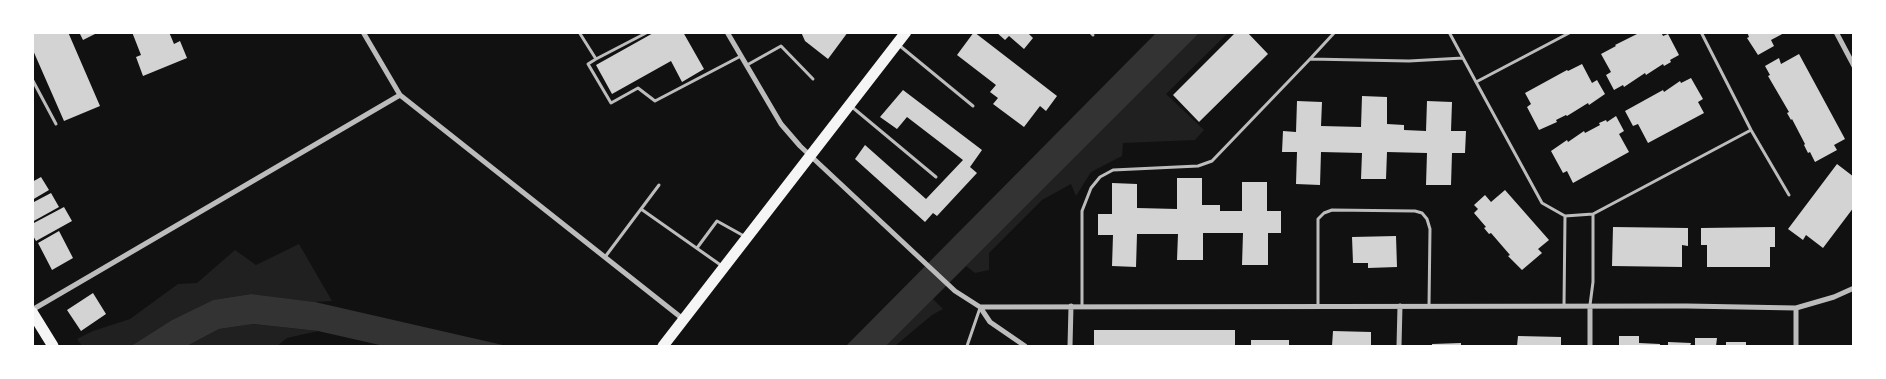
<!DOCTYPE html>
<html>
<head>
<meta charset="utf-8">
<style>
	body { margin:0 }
	#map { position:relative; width:1886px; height:379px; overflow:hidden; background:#111; font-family:"Space Grotesk",sans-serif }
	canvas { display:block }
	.frame { position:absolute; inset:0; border:34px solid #fff; pointer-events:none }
</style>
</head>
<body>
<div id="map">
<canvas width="1886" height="379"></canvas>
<div class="frame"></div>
</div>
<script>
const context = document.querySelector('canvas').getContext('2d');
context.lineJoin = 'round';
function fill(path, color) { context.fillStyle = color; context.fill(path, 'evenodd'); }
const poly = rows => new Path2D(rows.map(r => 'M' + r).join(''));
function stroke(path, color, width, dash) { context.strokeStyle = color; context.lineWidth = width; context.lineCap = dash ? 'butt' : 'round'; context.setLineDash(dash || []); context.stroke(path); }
const green = poly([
	[1199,32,1228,33,1166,94,1204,130,1195,140,1123,143,1122,156,1091,172,1076,196,1071,184,1042,200,989,253,989,270,975,273,966,266],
	[299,244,332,301,315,302,251,294,213,300,172,320,131,346,82,346,77,339,93,331,130,319,178,284,197,283,235,250,256,265],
	[933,299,943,309,932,315,895,346,886,346],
	[252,324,318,331,287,338,277,346,187,346,219,329]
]);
const water = poly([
	[1156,33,1199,33,886,346,846,346],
	[251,294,315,302,507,346,384,346,318,331,253,324,219,329,187,346,131,346,172,320,213,300]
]);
const building = poly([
	[32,32,68,32,100,106,64,121,32,48],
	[79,32,99,32,83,40],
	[132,32,169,32,174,44,180,41,187,58,143,76,136,57,141,55],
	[655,32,683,32,704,69,682,82,671,61,612,94,596,65],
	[801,32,848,32,828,59,805,41],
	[974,32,1057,96,1046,111,1040,106,1024,127,993,104,998,98,990,92,996,85,957,55],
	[996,32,1027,32,1033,38,1024,49,1009,36,1005,40],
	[1236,32,1247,32,1268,54,1199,122,1173,95],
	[1641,32,1661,32,1663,36,1668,34,1679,55,1670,60,1671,62,1664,66,1663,64,1646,75,1645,73,1624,87,1623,85,1614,90,1606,75,1611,72,1601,54,1616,46,1615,45],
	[1747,32,1786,32,1771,40,1774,46,1758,55,1747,38,1749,37],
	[1799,54,1845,139,1834,145,1837,150,1815,162,1810,152,1808,153,1804,145,1805,144,1792,119,1791,120,1787,113,1789,112,1768,76,1770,75,1765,66,1779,58,1781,64],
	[1582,64,1592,83,1597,80,1605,94,1589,105,1588,103,1567,116,1566,115,1556,120,1557,122,1539,130,1527,107,1531,104,1525,93,1567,70,1568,71],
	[1691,78,1703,99,1698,102,1704,113,1648,143,1638,124,1633,126,1625,111,1663,90,1664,92,1680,81,1681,83],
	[903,90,982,150,970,167,977,173,937,216,933,213,925,222,855,159,865,145,926,199,963,160,907,117,897,129,880,117],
	[1362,96,1387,97,1387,124,1404,125,1404,130,1426,131,1427,101,1452,102,1451,131,1466,131,1465,153,1452,153,1451,185,1426,185,1427,153,1387,152,1386,179,1361,179,1362,153,1321,152,1320,185,1296,184,1297,152,1282,152,1283,131,1296,132,1297,101,1322,102,1321,126,1361,127],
	[1616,116,1624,131,1619,134,1629,152,1573,183,1567,171,1563,173,1551,151,1567,140,1568,142,1584,131,1585,133,1600,125,1599,123,1606,120,1607,122],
	[1837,164,1854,177,1854,207,1823,248,1806,235,1803,240,1788,229],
	[41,177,49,190,32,200,32,182],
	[1177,178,1202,178,1202,205,1220,205,1220,211,1242,211,1242,182,1267,182,1267,211,1281,211,1281,233,1268,233,1268,265,1242,265,1243,233,1203,233,1203,260,1177,260,1178,234,1137,234,1136,267,1112,266,1113,235,1098,235,1098,214,1112,214,1112,183,1137,184,1137,208,1177,209],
	[1505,190,1549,240,1538,249,1542,253,1522,270,1508,256,1510,255,1491,233,1489,234,1484,228,1486,227,1474,213,1478,209,1474,205,1485,195,1491,202],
	[51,193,59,207,32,222,32,203],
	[64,207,72,221,36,241,32,234,32,224],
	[1613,227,1688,228,1688,246,1682,245,1682,267,1612,266],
	[1775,227,1775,247,1770,247,1770,267,1707,267,1707,245,1701,245,1701,228],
	[59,231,73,258,52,270,38,243],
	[1396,236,1397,267,1368,268,1368,263,1353,263,1352,237],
	[93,293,106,314,81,331,67,310],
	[1094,330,1235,330,1235,346,1094,346],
	[1333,331,1371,332,1371,346,1332,346],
	[1518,336,1561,337,1561,346,1517,346],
	[1619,336,1639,336,1639,343,1660,344,1660,346,1619,346],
	[1695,338,1717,338,1716,346,1695,346],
	[1251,340,1289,340,1289,346,1251,346],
	[1668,342,1691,343,1690,346,1668,346],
	[1726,342,1746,342,1746,346,1726,346],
	[1461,343,1461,346,1432,346,1432,344]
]);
const service = poly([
	[579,32,596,59,648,32],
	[1090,32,1093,35],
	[1335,32,1310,59,1409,61,1463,58],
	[1449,32,1476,82],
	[1571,32,1476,82,1542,203,1565,216,1593,214,1751,130],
	[1701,32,1751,130,1789,195],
	[900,46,973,106],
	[596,59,588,64,611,103,638,88,655,101,741,56],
	[747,65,781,46,813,79],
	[32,79,56,124],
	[852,107,936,177],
	[641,209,722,266],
	[697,248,717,221,744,236],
	[605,257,659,185],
	[1590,305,1593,282,1593,214],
	[1082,306,1082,211,1091,188,1100,177,1113,170,1198,166,1212,161,1310,59],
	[1318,306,1318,219,1324,213,1332,210,1415,211,1422,213,1427,219,1430,229,1429,306],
	[1564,306,1565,216],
	[967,346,980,308]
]);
const minor = poly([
	[363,32,400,95,683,319],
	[727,32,781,124,800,146,955,291,980,307,1687,306,1796,308,1834,297,1854,288],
	[1836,32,1854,66],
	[980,307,990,322,1025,346],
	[1796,308,1796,346],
	[32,310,400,95],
	[1070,346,1071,306],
	[1399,346,1400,306],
	[1590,346,1590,306]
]);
const primary = poly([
	[32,312,53,346],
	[663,346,906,32]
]);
fill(green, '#202020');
fill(water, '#333');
fill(building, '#d3d3d3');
stroke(service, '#bcbcbc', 3);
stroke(minor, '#bcbcbc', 5);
stroke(primary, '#f5f5f5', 11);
</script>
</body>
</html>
